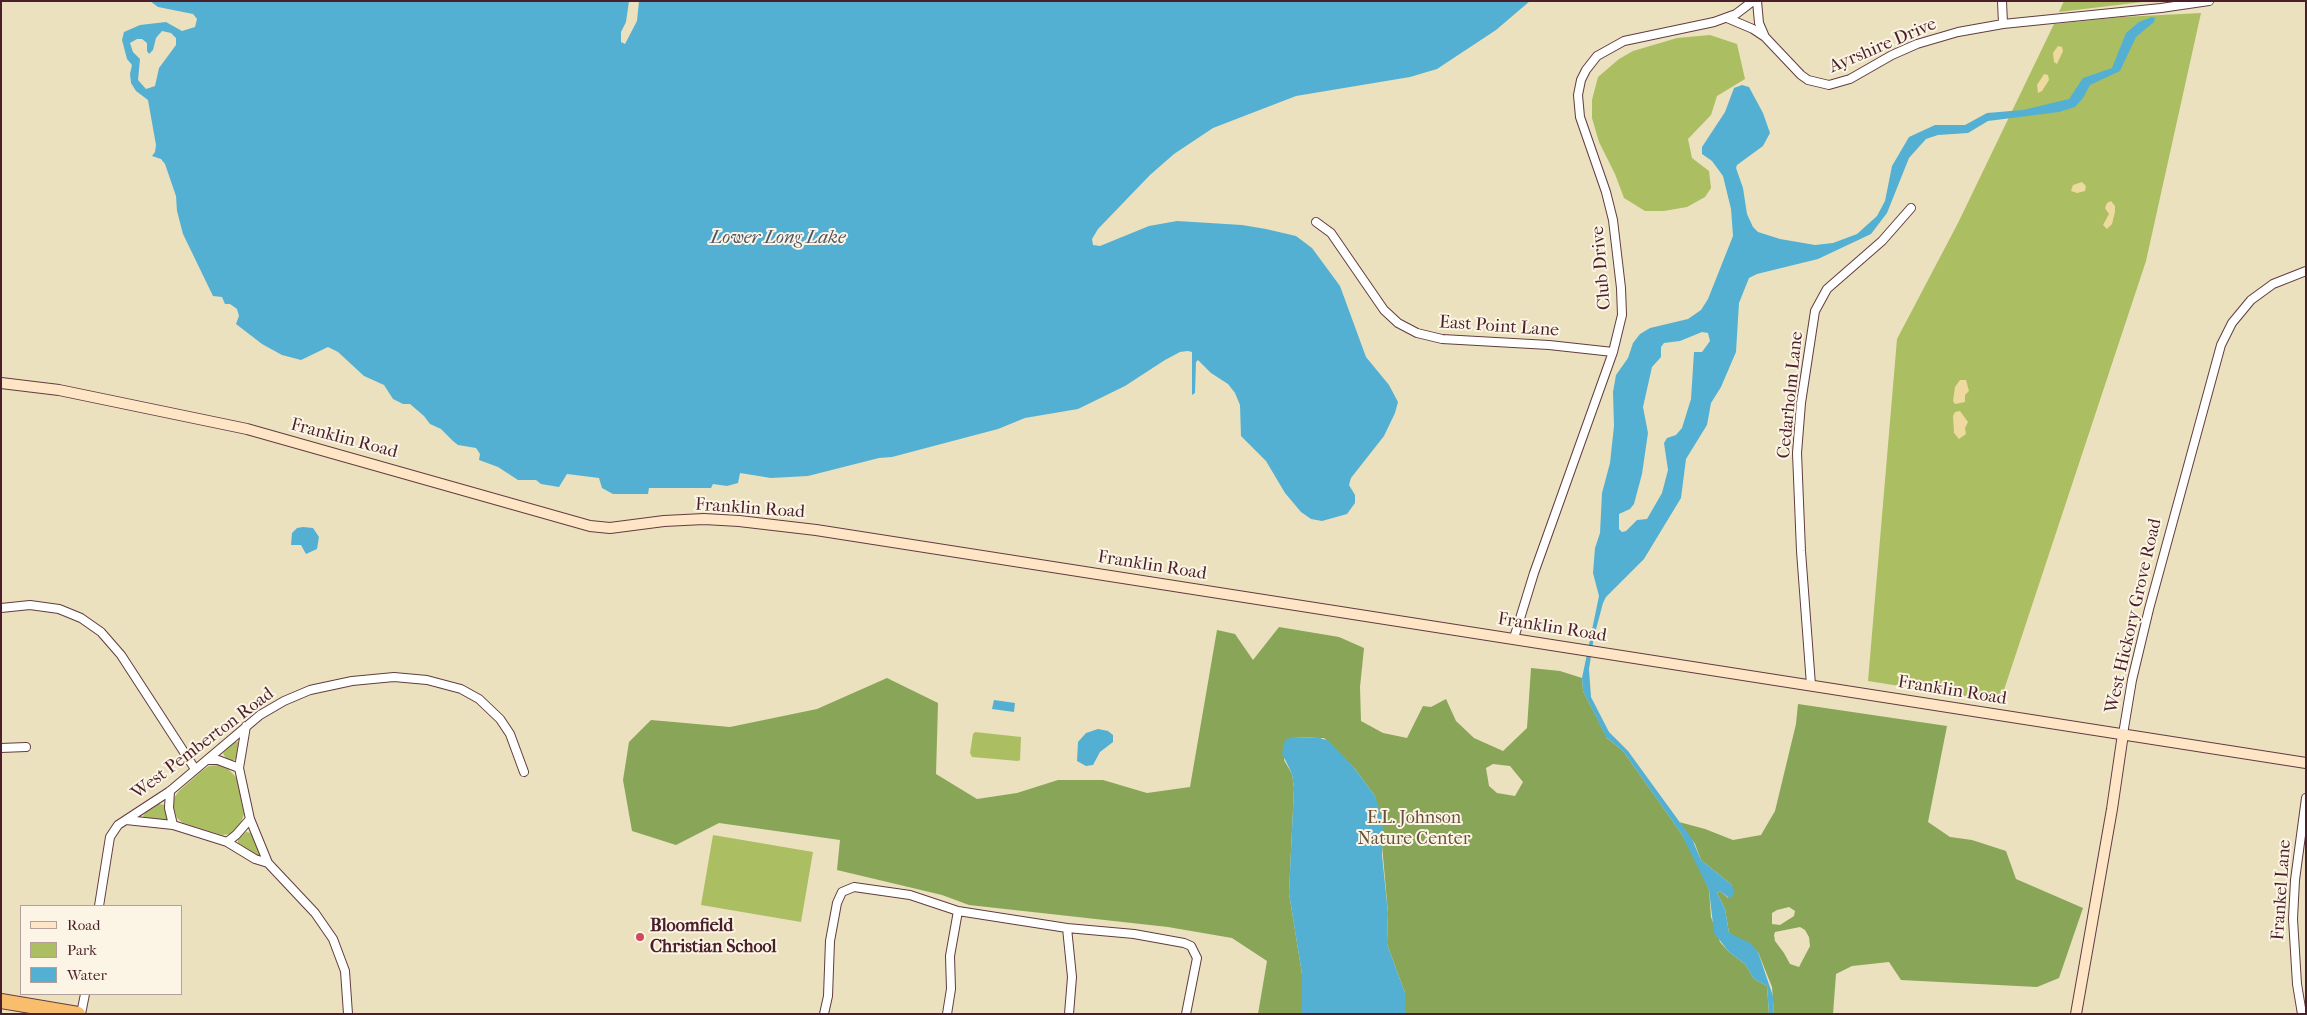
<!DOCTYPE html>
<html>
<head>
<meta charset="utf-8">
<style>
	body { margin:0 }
	#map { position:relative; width:2307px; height:1015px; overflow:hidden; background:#ebe1be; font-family:"IM FELL French Canon",serif }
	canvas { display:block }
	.frame { position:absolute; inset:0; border:2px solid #4a1f2b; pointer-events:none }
	.legend { position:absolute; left:20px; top:905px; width:162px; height:90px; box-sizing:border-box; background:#fcf5e5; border:1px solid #b59f9b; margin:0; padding:6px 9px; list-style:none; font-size:15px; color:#4a1f2b }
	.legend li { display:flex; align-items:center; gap:10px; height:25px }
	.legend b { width:25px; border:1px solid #b59f9b }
</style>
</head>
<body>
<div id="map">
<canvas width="2307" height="1015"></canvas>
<div class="frame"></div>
<ul class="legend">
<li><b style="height:6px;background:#fde5c5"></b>Road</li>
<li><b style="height:14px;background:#abbe62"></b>Park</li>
<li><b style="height:14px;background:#54b0d2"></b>Water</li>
</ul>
</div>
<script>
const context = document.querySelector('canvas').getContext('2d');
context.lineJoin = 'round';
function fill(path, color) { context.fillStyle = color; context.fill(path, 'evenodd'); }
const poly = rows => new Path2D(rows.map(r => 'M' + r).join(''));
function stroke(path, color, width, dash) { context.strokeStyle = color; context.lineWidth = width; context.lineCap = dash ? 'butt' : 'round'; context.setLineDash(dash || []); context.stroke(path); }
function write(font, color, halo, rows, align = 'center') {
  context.font = font + ' "IM FELL French Canon",serif'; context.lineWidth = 4; context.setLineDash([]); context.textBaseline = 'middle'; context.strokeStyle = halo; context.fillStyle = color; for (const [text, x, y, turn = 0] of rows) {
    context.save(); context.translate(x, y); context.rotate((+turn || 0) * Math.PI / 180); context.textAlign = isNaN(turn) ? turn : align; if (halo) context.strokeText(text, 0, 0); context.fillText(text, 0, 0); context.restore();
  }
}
const green = poly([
	[2064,1,2151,1,2059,12],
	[2201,13,2146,261,2000,702,1868,681,1897,339,1958,223,2054,24,2122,17],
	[1710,35,1737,44,1745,79,1717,96,1711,115,1688,139,1692,158,1709,171,1711,188,1705,197,1687,207,1664,211,1645,211,1624,198,1615,174,1599,142,1592,118,1592,100,1598,77,1619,59,1633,51,1677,38],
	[975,732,1021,737,1020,760,1018,761,972,757,970,753,973,734],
	[234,742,238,742,238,746,236,759,232,761,225,757,223,753],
	[218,765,228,769,237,778,244,814,240,825,230,834,222,835,183,823,177,818,173,806,174,798,179,791,202,771,209,766],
	[159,804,165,805,168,819,165,820,145,819,143,816,146,812],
	[246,832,251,833,263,856,261,858,238,843,238,839],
	[713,835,813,852,801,922,701,905]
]);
const forest = poly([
	[1279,627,1339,637,1364,648,1360,687,1361,721,1383,733,1407,738,1423,706,1431,707,1446,699,1456,721,1474,738,1503,751,1527,728,1531,668,1560,671,1582,678,1583,691,1607,738,1623,751,1681,833,1697,862,1709,890,1711,917,1720,942,1729,952,1745,964,1754,979,1767,986,1769,1014,1405,1014,1405,993,1387,944,1388,913,1382,845,1375,796,1355,769,1324,738,1320,738,1293,737,1284,760,1292,774,1294,788,1289,893,1302,974,1302,1014,1258,1014,1267,961,1232,938,1168,927,969,905,942,895,837,870,840,840,719,823,676,845,632,831,623,780,629,742,651,720,730,727,817,709,887,678,938,703,936,774,977,799,1017,793,1058,780,1103,780,1147,793,1190,787,1217,630,1235,634,1253,660],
	[1493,764,1510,766,1523,782,1515,796,1497,793,1489,786,1486,768],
	[1798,704,1947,726,1928,822,1950,837,1972,840,2006,851,2016,879,2083,908,2059,978,2037,987,1901,980,1889,962,1852,966,1836,974,1833,1014,1774,1014,1772,987,1758,952,1729,933,1725,909,1717,893,1720,891,1728,898,1732,885,1701,860,1695,844,1679,822,1705,829,1733,840,1761,835,1775,811,1796,724],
	[1789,907,1795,911,1794,916,1780,925,1772,924,1772,913,1777,910],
	[1800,927,1805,930,1809,937,1810,946,1799,967,1790,964,1784,953,1775,941,1774,935,1775,932]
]);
const sand = poly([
	[2058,46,2062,47,2063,51,2057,64,2054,62,2053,53],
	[2044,74,2048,75,2049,80,2042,91,2038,93,2037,85],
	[2082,182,2086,186,2085,191,2077,193,2071,191,2073,185],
	[2111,201,2115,206,2115,212,2112,224,2107,229,2103,225,2109,214,2105,208,2107,203],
	[1960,380,1966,380,1969,391,1965,395,1965,402,1955,404,1953,401,1955,387],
	[1960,411,1968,422,1965,428,1966,434,1959,439,1954,433,1953,416,1955,412]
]);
const water = poly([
	[150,1,629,1,626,22,621,32,621,42,625,44,637,21,639,1,1530,1,1496,30,1437,69,1410,77,1296,96,1213,128,1174,154,1150,175,1098,229,1092,239,1093,245,1100,246,1149,226,1177,221,1242,225,1266,229,1296,236,1312,248,1340,286,1366,357,1389,385,1398,402,1395,413,1384,436,1351,478,1349,485,1355,495,1355,503,1347,514,1322,521,1311,519,1301,512,1285,493,1266,461,1241,436,1240,405,1235,393,1228,384,1211,373,1198,360,1196,362,1195,393,1192,395,1192,352,1188,351,1180,352,1165,360,1125,386,1078,409,1025,418,998,429,892,457,879,458,808,476,771,478,740,473,738,483,727,486,713,484,711,488,649,488,648,494,613,494,602,488,599,478,567,474,559,487,541,484,536,480,518,480,498,467,479,460,480,454,476,448,458,445,453,441,441,429,430,424,424,416,410,404,403,404,393,399,384,385,364,376,338,352,328,347,301,360,282,355,262,344,236,324,239,316,237,309,230,304,225,304,222,297,213,296,183,234,177,211,176,196,165,164,161,159,152,156,155,152,156,145,148,100,136,91,131,83,130,74,132,65,127,59,122,40,124,32,140,25,166,22,182,31,195,27,197,19,193,14,158,7],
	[162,31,171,33,176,38,176,45,159,68,155,86,146,89,138,80,140,59,133,52,130,43,137,39,142,39,147,43,147,51,149,54,153,50,156,38],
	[2152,17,2155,18,2154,22,2136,37,2120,71,2090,85,2083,98,2075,107,2059,112,1988,121,1968,133,1938,135,1926,139,1909,158,1887,213,1871,234,1818,259,1757,274,1749,278,1739,303,1736,352,1721,387,1711,403,1707,425,1686,459,1681,498,1644,559,1606,597,1603,603,1594,637,1589,669,1591,697,1609,732,1628,751,1692,839,1701,860,1732,885,1734,893,1730,899,1720,891,1717,893,1725,909,1729,933,1750,943,1758,952,1773,996,1774,1014,1769,1014,1767,986,1754,979,1745,964,1729,952,1714,933,1709,890,1681,833,1623,751,1606,737,1583,691,1582,678,1599,596,1593,573,1595,548,1600,533,1602,493,1610,463,1614,426,1613,392,1616,375,1628,358,1633,343,1640,334,1650,328,1688,319,1701,310,1708,299,1733,236,1731,209,1723,176,1712,161,1702,154,1702,147,1725,112,1734,88,1742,85,1749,87,1763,113,1770,133,1763,146,1737,165,1736,168,1743,188,1747,214,1753,227,1758,232,1780,239,1815,245,1833,243,1857,234,1877,216,1885,201,1892,166,1909,137,1935,125,1965,125,1987,113,2023,110,2069,99,2083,78,2112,68,2126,33,2139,22],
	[1702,332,1708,333,1710,341,1702,352,1694,352,1691,399,1682,428,1676,435,1667,438,1664,443,1668,470,1662,493,1647,519,1637,520,1626,531,1622,532,1619,529,1619,514,1630,509,1634,504,1642,474,1648,433,1643,407,1652,367,1661,357,1661,347,1664,343,1680,341],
	[303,527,313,528,319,537,317,549,306,554,301,545,291,545,292,533,297,528],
	[994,700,1015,703,1014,712,992,709],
	[1098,729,1108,731,1113,735,1113,742,1100,752,1093,765,1086,766,1077,761,1078,742,1086,733],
	[1293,737,1320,738,1329,741,1355,769,1375,796,1383,822,1382,855,1388,913,1387,944,1405,993,1405,1014,1302,1014,1302,974,1289,893,1294,788,1292,774,1282,753,1285,740]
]);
const street = poly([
	[1757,1,1759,23,1765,37],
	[2002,1,2003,24],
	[1727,18,1753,29,1765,37,1801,75,1808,80,1829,85,1850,79,1892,55,1917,44,1958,32,2003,24,2161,8,2209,1],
	[1316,222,1331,233,1384,310,1398,323,1417,333,1442,339,1549,345,1613,352],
	[1,608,30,605,59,609,81,618,101,632,121,655,195,769],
	[1514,638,1534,573,1613,352,1622,315,1621,288,1613,220,1606,192,1580,117,1578,95,1581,80,1586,70,1597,56,1624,41,1714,22,1736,14,1753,1],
	[1811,685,1801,551,1797,453,1801,403,1815,311,1827,289,1882,241,1911,208],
	[246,726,239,768,250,819,268,863,315,913,333,939,345,971,348,1014],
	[2123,734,2132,680,2149,609,2221,345,2232,323,2251,300,2273,284,2306,271],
	[1,748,26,747],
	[207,760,218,760,239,768],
	[170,791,169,808,173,825,227,842,255,859,268,863],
	[126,820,173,825],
	[227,842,236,835,250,819],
	[99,906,110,837,118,825,170,791,260,715,284,701,310,690,352,681,394,677,427,680,461,689,479,699,500,719,510,734,524,772],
	[1067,928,1072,977,1069,1014],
	[81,1014,85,994],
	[824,1014,828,996,830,941,837,903,842,892,854,887,910,895,958,911,1067,928,1134,934,1184,943,1191,946,1197,958,1186,1014],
	[947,1014,951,989,950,956,958,911],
	[2302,1014,2297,984,2293,919,2295,880,2306,798]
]);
const secondary = poly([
	[1,383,59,390,247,429,590,526,610,528,664,521,704,519,739,521,816,530,2306,763],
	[2076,1014,2112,809,2123,734]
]);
const highway = poly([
	[1,1001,78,1014]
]);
const markers = [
	[640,937,5,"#d1495b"]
];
const streetNames = [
	["Ayrshire Drive",1883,46,-23],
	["Club Drive",1602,268,-95],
	["East Point Lane",1499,327,4],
	["Cedarholm Lane",1791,395,-84],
	["Franklin Road",344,439,15],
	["Franklin Road",750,509,4],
	["Franklin Road",1152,566,9],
	["West Hickory Grove Road",2134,616,-77],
	["Franklin Road",1552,628,9],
	["Franklin Road",1952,691,9],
	["West Pemberton Road",203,744,-37],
	["Frankel Lane",2282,890,-86]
];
const parkNames = [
	["E.L. Johnson",1414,819],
	["Nature Center",1414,840]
];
const poiNames = [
	["Bloomfield",650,927],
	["Christian School",650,948]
];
const waterNames = [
	["Lower Long Lake",778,238]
];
fill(green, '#abbe62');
fill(forest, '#88a558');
fill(sand, '#eeda9e');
fill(water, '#54b0d2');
stroke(street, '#623c41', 10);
stroke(secondary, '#623c41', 12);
stroke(highway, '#623c41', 16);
stroke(street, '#fff', 8);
stroke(secondary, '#fde5c5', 10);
stroke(highway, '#f9be6d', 14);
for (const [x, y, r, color] of markers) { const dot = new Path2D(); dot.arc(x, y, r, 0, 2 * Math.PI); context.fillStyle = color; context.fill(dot); stroke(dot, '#fcf5e5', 2); }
write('18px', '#4a1f2b', '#fcf5e5', streetNames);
write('18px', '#674f3c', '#fcf5e5', parkNames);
write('bold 18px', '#4a1f2b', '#fcf5e5', poiNames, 'left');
write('italic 19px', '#4e5265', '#fcf5e5', waterNames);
</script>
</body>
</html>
